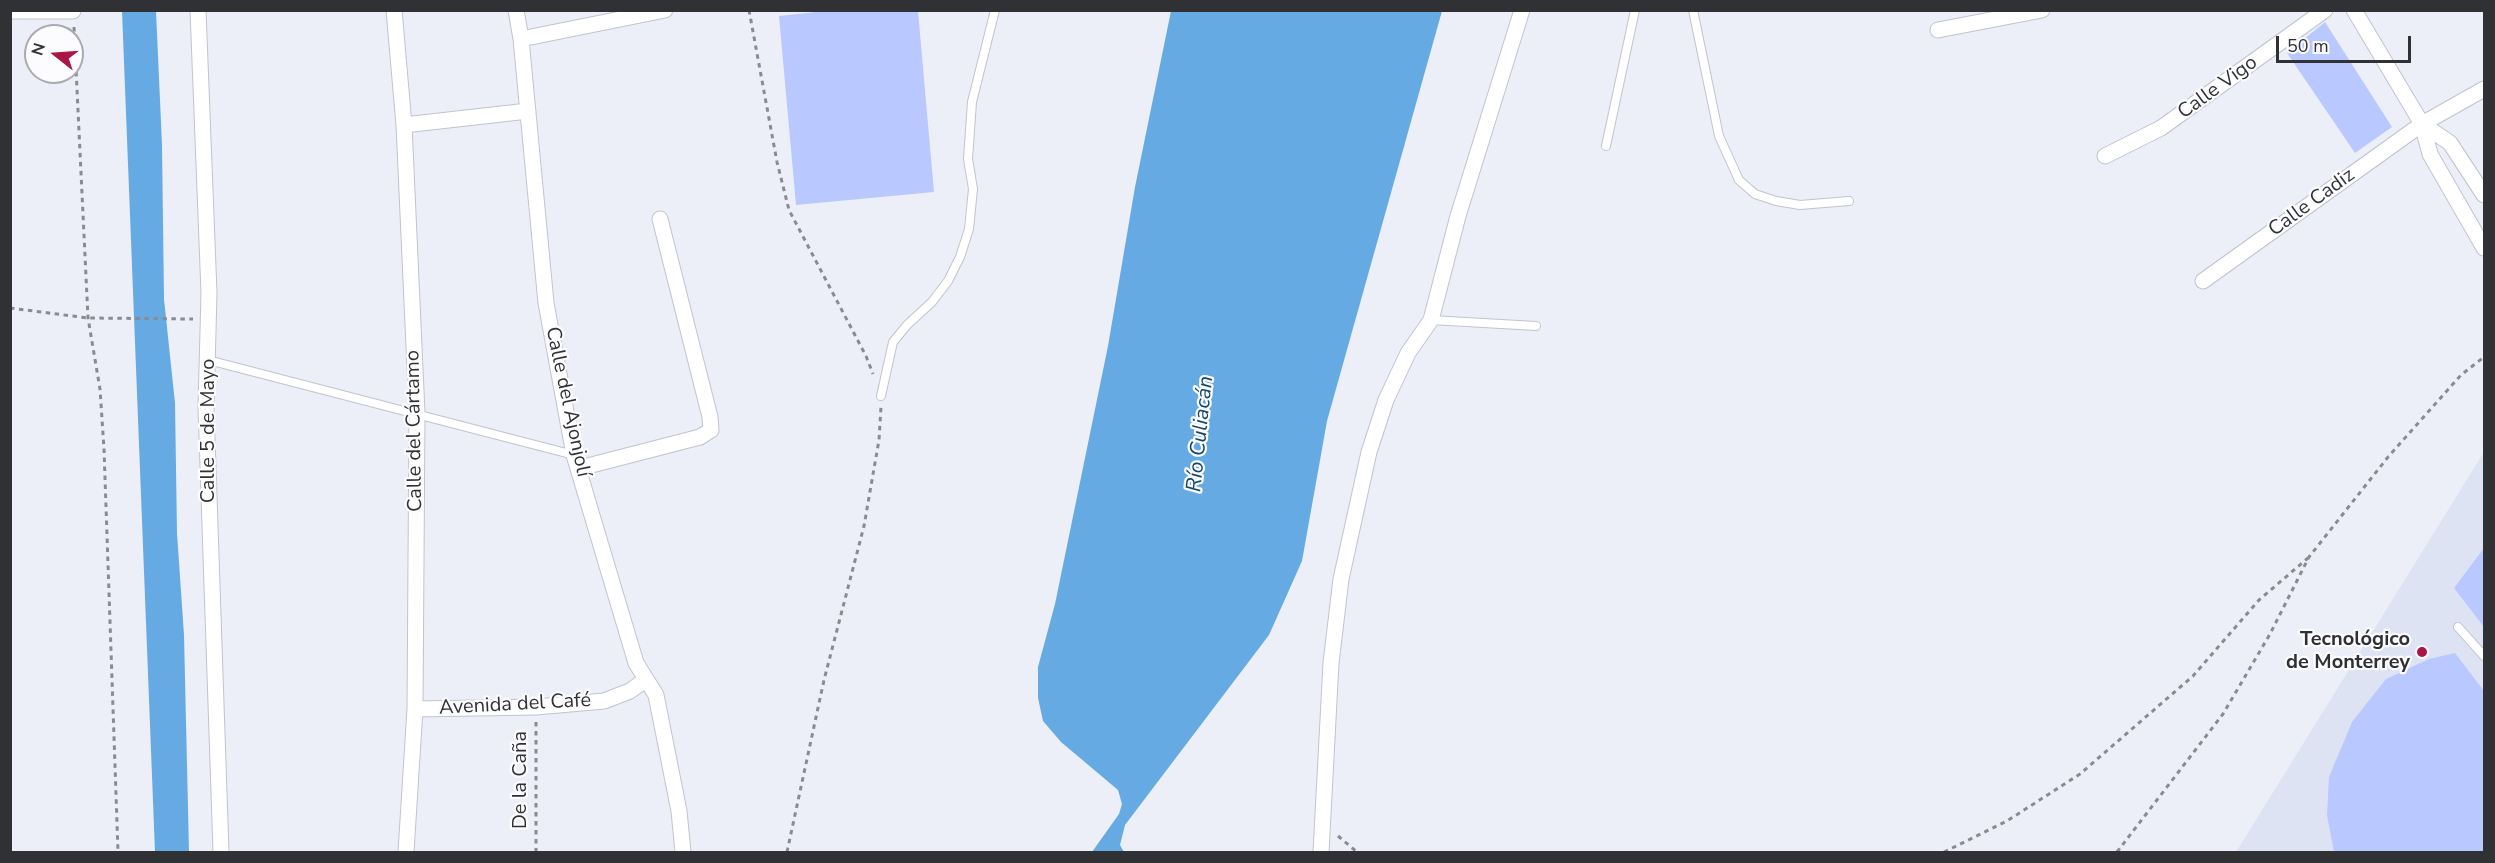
<!DOCTYPE html>
<html>
<head>
<meta charset="utf-8">
<style>
	body { margin:0 }
	#map { position:relative; width:2495px; height:863px; overflow:hidden; background:#eceff8; font-family:"Nunito Sans",sans-serif }
	canvas { display:block }
	.frame { position:absolute; inset:0; border:12px solid #303135; pointer-events:none }
	.north { position:absolute; left:24px; top:24px; width:60px; height:60px; box-sizing:border-box; background:#fcfcfe; border:2px solid #aaabae; border-radius:50%; rotate:287deg; font-size:16px; font-weight:700; line-height:24px; text-align:center; color:#303135 }
	.north::after { content:''; display:block; margin:auto; width:21px; height:27px; background:#aa1544; clip-path:polygon(50% 0,100% 100%,50% 72%,0 100%) }
	.scale { position:absolute; left:2276px; top:36px; width:135px; height:27px; box-sizing:border-box; border:3px solid #303135; border-top:0; padding-left:8px; font-size:18px; line-height:21px; white-space:nowrap; color:#303135; -webkit-text-stroke:4px #fcfcfe; paint-order:stroke }
</style>
</head>
<body>
<div id="map">
<canvas width="2495" height="863"></canvas>
<div class="frame"></div>
<div class="north">N</div>
<div class="scale">50 m</div>
</div>
<script>
const context = document.querySelector('canvas').getContext('2d');
context.lineJoin = 'round';
function fill(path, color) { context.fillStyle = color; context.fill(path, 'evenodd'); }
const poly = rows => new Path2D(rows.map(r => 'M' + r).join(''));
function stroke(path, color, width, dash) { context.strokeStyle = color; context.lineWidth = width; context.lineCap = dash ? 'butt' : 'round'; context.setLineDash(dash || []); context.stroke(path); }
function write(font, color, halo, rows, align = 'center') {
  context.font = font + ' "Nunito Sans",sans-serif'; context.lineWidth = 4.5; context.setLineDash([]); context.textBaseline = 'middle'; context.strokeStyle = halo; context.fillStyle = color; for (const [text, x, y, turn = 0] of rows) {
    context.save(); context.translate(x, y); context.rotate((+turn || 0) * Math.PI / 180); context.textAlign = isNaN(turn) ? turn : align; if (halo) context.strokeText(text, 0, 0); context.fillText(text, 0, 0); context.restore();
  }
}
const built = poly([
	[2484,452,2484,852,2236,852]
]);
const green = poly([
	[834,10,918,11,934,192,796,205,779,16],
	[2325,22,2392,127,2355,153,2287,53],
	[2484,548,2484,627,2454,588],
	[2455,653,2484,691,2484,852,2334,852,2327,815,2329,777,2352,722,2386,679,2429,659]
]);
const water = poly([
	[122,11,156,11,162,145,164,299,175,403,177,533,184,635,189,852,155,852],
	[1171,11,1442,11,1327,421,1302,561,1269,635,1125,825,1120,845,1124,852,1092,852,1119,814,1122,804,1118,790,1061,742,1043,721,1038,698,1038,667,1055,604,1108,346,1135,187]
]);
const path = poly([
	[749,10,777,162,789,210,866,356,873,374],
	[74,27,88,318,100,389,104,449,118,852],
	[10,308,88,318,193,319],
	[536,722,536,852],
	[1338,836,1357,852],
	[787,852,824,680,864,526,879,440,881,407],
	[1944,852,2007,821,2080,774,2193,676,2259,600,2308,558],
	[2117,852,2223,714,2270,634,2309,557,2388,457,2461,375,2484,357]
]);
const service = poly([
	[1693,10,1719,136,1739,180,1755,194,1776,201,1800,205,1849,201],
	[1606,146,1635,10],
	[1431,320,1536,326],
	[208,360,574,455],
	[881,396,893,342,907,325,932,302,948,281,960,257,969,229,973,189,968,159,972,102,995,10],
	[2458,627,2484,656]
]);
const minor = poly([
	[198,10,209,293,206,407,221,852],
	[394,10,404,125,417,413,415,709,406,852],
	[516,10,521,39,546,303,574,455,636,663,656,695,679,811,683,852],
	[2354,10,2422,124,2430,154,2484,248],
	[10,11,73,11],
	[1938,30,2042,10],
	[521,39,665,10],
	[2422,124,2450,143,2484,195],
	[404,125,528,111],
	[2105,156,2161,128,2325,10],
	[2203,281,2422,124,2484,89],
	[580,468,700,437,711,430,710,417,660,219],
	[415,709,536,707,604,701,630,691,645,680],
	[1321,852,1331,663,1341,579,1369,452,1386,400,1408,353,1431,320,1458,216,1522,10]
]);
const markers = [
	[2422,652,6,"#aa1544"]
];
const streetNames = [
	["Calle Vigo",2218,88,-36],
	["Calle Cadiz",2312,203,-36],
	["Calle del Ajonjolí",567,402,78],
	["Calle 5 de Mayo",209,431,-90],
	["Calle del Cártamo",415,431,-91],
	["Avenida del Café",515,705,-3],
	["De la Caña",521,780,-90]
];
const poiNames = [
	["Tecnológico",2410,640],
	["de Monterrey",2410,663]
];
const waterNames = [
	["Río Culiacán",1201,434,-84]
];
fill(built, '#dde3f3');
fill(green, '#b9c9ff');
fill(water, '#65aae2');
stroke(service, '#c0c4cd', 10);
stroke(minor, '#c0c4cd', 17);
stroke(path, '#898b91', 3, [4.5, 4.5]);
stroke(service, '#fff', 8);
stroke(minor, '#fff', 15);
for (const [x, y, r, color] of markers) { const dot = new Path2D(); dot.arc(x, y, r, 0, 2 * Math.PI); context.fillStyle = color; context.fill(dot); stroke(dot, '#fcfcfe', 2); }
write('20px', '#303135', '#fcfcfe', streetNames);
write('bold 20px', '#303135', '#fcfcfe', poiNames, 'right');
write('italic 21px', '#12456b', '#fcfcfe', waterNames);
</script>
</body>
</html>
